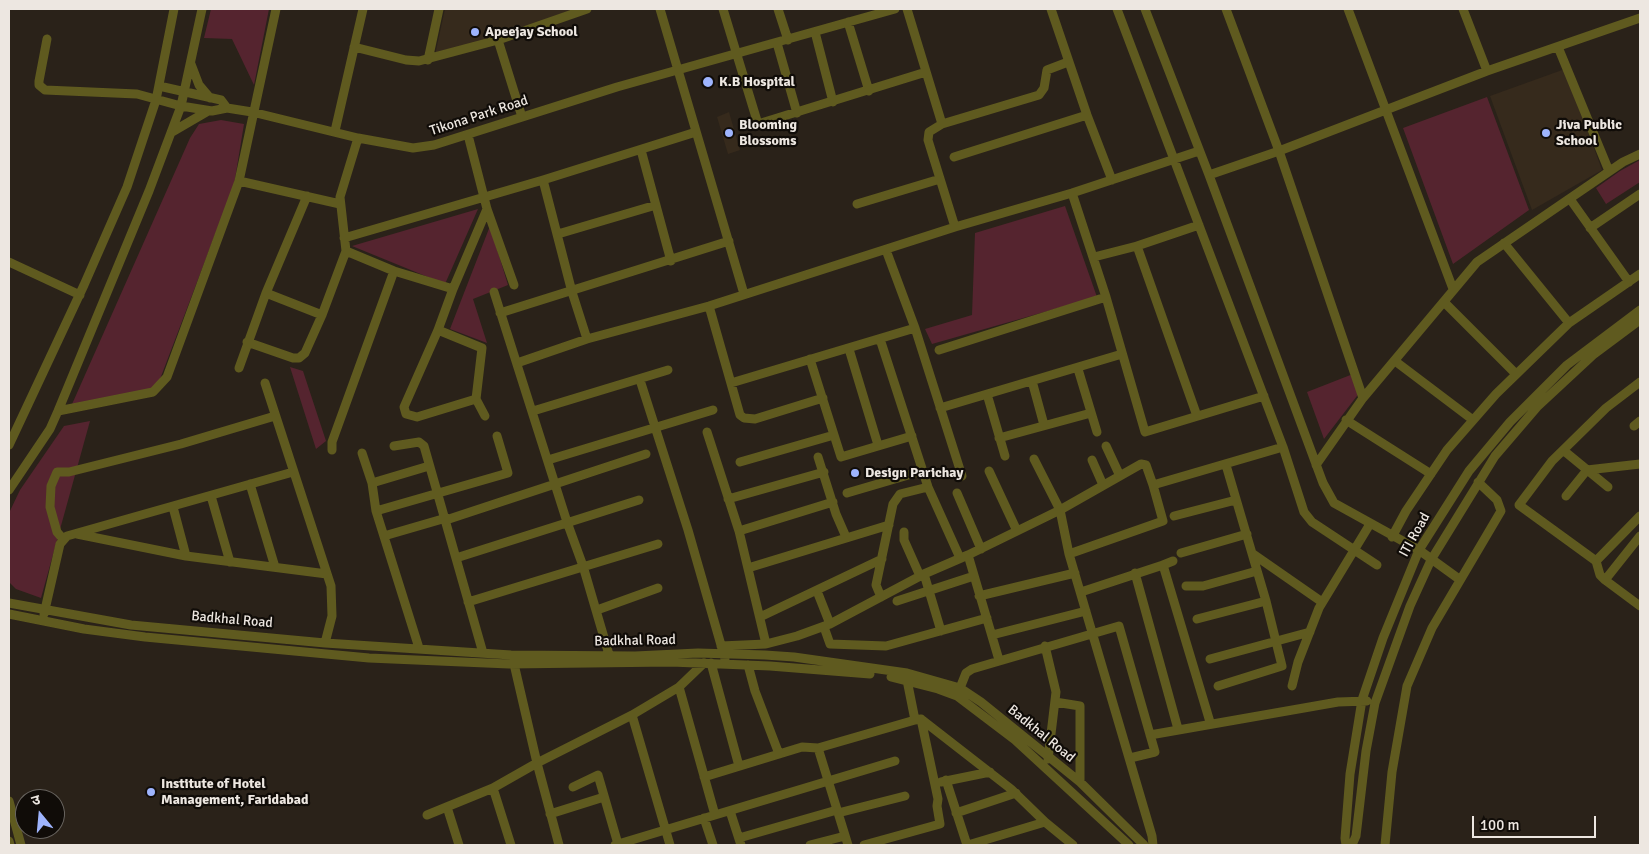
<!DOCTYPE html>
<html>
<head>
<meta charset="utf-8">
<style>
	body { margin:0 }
	#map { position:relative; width:1649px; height:854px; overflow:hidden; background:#2a2219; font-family:Signika,"Noto Sans Devanagari",sans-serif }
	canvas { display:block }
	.frame { position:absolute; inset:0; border:10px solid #ede7e1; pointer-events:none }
	.north { position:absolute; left:15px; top:789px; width:50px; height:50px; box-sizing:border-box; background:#100c08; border:1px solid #68645f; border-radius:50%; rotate:343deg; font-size:14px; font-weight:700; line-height:20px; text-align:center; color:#ede7e1 }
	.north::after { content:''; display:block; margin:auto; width:18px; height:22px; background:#9eb4fd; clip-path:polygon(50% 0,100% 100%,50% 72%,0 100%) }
	.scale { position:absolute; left:1472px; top:816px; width:124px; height:22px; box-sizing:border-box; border:2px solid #ede7e1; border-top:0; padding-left:6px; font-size:15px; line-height:18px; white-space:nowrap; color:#ede7e1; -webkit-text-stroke:4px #100c08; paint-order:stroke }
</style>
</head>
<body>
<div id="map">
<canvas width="1649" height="854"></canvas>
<div class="frame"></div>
<div class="north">उ</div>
<div class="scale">100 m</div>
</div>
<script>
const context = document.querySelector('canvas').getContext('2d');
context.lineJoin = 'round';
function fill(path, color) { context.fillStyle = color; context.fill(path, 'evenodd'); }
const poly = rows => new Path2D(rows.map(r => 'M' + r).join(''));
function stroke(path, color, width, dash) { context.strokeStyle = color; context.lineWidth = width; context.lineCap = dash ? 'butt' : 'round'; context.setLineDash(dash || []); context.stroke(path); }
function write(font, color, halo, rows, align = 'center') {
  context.font = font + ' Signika,sans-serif'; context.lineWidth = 4.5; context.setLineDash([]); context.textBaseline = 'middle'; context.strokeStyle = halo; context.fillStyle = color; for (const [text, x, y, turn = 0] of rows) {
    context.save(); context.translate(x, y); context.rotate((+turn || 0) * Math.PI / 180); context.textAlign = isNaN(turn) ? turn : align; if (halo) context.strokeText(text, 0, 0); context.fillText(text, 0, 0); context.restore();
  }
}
const built = poly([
	[445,9,586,9,435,55],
	[1565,69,1602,170,1532,210,1490,96],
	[729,112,740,150,728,154,717,117]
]);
const green = poly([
	[211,9,269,9,254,85,232,39,204,38],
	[1487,97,1529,210,1453,264,1403,128],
	[221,120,244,124,234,185,157,387,69,411,190,138,199,124],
	[1640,160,1640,182,1606,204,1596,188,1620,171],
	[1065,206,1097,297,932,344,925,329,972,315,975,233],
	[478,209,445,284,352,246],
	[490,226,508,285,473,299,487,343,450,329],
	[290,367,303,371,326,441,316,449],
	[1353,374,1360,392,1324,439,1307,392],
	[90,421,41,598,16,589,9,582,9,513,20,490,64,426]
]);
const minor = poly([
	[660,9,744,294],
	[723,9,758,124,926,72],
	[778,9,788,40],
	[907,9,942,124],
	[1051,9,1087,115,1112,180],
	[1117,9,1283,447,1304,512,1312,522,1377,565],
	[1145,9,1209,175,1323,483,1334,503,1419,550,1459,579],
	[1226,9,1279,151,1363,398],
	[1348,9,1453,289],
	[1463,9,1487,71],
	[848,22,869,91],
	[815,32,833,102],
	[47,39,39,81,39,85,45,90,137,94,181,106,212,111,227,108,252,112,358,138,413,148,434,145,617,87,895,9],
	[498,40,522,117],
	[777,43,797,113],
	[354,47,406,60,419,61,498,40,587,9],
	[1558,47,1609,171],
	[428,60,439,9],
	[191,64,199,85,210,98],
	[159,86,221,100,227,108],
	[335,131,363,9],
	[172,132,208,111],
	[468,135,487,209,514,285],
	[641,150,671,261],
	[954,157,1087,115],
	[1209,175,1279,151,1487,71,1640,18],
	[543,180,572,292,587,339],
	[239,181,340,204],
	[1072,193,1106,297,1145,432,1264,396],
	[1570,199,1629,282],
	[857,204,940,179],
	[955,227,928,140,929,132,942,124,1039,95,1044,88,1047,70,1068,62],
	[1590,228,1640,194],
	[558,234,656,205],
	[344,238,543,180,696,132],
	[1504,243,1569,323],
	[1137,246,1197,416],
	[886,250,915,328,962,476],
	[346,251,394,271,453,289],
	[1094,257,1137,246,1199,225],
	[9,262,80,295],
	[494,292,567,522,583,566,610,658],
	[266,293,322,315],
	[1444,302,1516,374],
	[709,306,740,415,744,418,755,419,823,398],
	[500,313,729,241],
	[438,330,482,348,476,399,485,416],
	[880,339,928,487,960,558],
	[247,342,293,358,299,358,305,353,322,315,346,251,340,197,358,138],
	[849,349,878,445],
	[939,350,1106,297],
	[810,359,841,457,912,436],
	[1395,361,1473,420],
	[517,363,587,339,709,306,955,227,1072,193,1199,151],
	[239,368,266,293,307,196],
	[1078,369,1097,432],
	[640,380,688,530,725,659],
	[1032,381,1044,425],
	[265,383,331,586,332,616,325,643],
	[731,383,915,328],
	[987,394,1005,456],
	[476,399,417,417,406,414,404,407,438,330,453,289,487,209],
	[940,408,1122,354],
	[58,411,153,392,167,377,239,181,276,9],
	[533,411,668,370],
	[1346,420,1431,474],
	[1634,426,1640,421],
	[707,432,739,531],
	[999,438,1091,413],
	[9,445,84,285,127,187,156,100,174,9],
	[394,446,419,442,424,446,483,653],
	[1106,446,1120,476],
	[332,450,332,442,394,271],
	[1563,450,1608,487],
	[362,453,372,483,376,511,419,648],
	[818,457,836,514,846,537],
	[1034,459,1060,510,1069,554,1152,836,1153,845],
	[548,460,713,410],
	[1092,460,1103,485],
	[740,462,834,435],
	[1316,465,1363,398,1477,262,1623,162,1640,154],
	[989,471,1017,531],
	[372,483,429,466],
	[250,484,275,567],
	[9,490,50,429,58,411,149,191,181,106,202,9],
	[847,493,922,471],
	[957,493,981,549],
	[211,496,230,562],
	[1566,496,1587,470,1640,464],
	[728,499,824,472],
	[173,507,186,556],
	[376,511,508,473,497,436],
	[1174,516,1236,500],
	[1640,516,1596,561,1600,575,1605,580,1640,606],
	[446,520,646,454],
	[904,532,904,540,920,576],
	[77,534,186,556,327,574],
	[384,536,446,518],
	[1392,537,1406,511,1447,450,1496,394,1569,323,1640,274],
	[63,539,57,532,50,507,51,486,57,472,69,472,181,444,275,416],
	[1181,553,1247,534],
	[1069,554,1163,521,1153,485],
	[1253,554,1322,602],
	[968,555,999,660],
	[456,558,639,500],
	[1596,561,1519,505,1552,461,1606,408,1640,382],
	[1163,565,1173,561],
	[748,568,889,525],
	[1135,573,1178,729],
	[924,574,941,631],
	[1605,580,1640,536],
	[1186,586,1203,586,1257,571],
	[817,591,830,624],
	[1081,592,1163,565,1210,722],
	[979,596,1075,573],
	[881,597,876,585,893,504,900,494,928,487],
	[897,601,974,576],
	[468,602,658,544],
	[9,603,131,625,325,643,511,655,635,656,698,653,765,655,794,657,907,673,960,688,981,702,1080,782,1144,845],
	[597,610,658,588],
	[9,614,84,629,145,637,369,658,509,664,671,662,770,666,870,674],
	[44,614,60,544,67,536,293,472],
	[760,617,882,559],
	[1197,619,1266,601],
	[824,627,830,644,886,646,987,618],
	[992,635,1086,611],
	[766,644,797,636,830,624,924,574,968,555,1060,510,1141,464,1146,465,1153,485,1283,447],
	[721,646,766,644,739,531,833,502],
	[1045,646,1056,692,1048,759],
	[1210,659,1310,632],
	[711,663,739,766],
	[514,664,537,763,559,845],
	[748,665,755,691,779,754],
	[891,677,938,689,957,696,1015,740,1129,845],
	[1218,686,1282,666,1266,601,1226,465],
	[1292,686,1298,662,1319,608,1370,524],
	[679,687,715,815],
	[958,693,966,673,972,669,1119,626,1155,752,1130,758],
	[1055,702,1080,706,1080,782],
	[632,715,670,845],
	[921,719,1011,789,1045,822,1073,845],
	[1150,735,1338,702,1367,701],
	[818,748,848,845],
	[704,777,802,747,818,748,915,720],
	[946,780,967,845],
	[941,782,990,772],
	[573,787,598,775,618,844],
	[493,788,511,845],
	[9,801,21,845],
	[447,807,459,845],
	[730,811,741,845],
	[838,813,905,796],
	[956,813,1016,793],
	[550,814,604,797],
	[427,815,493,788,537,763,632,715,679,687,704,663],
	[704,818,713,845],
	[739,838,837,810],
	[9,841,10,845],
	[615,845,895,761],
	[810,845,845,836],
	[864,845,940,824,937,806,938,799,921,719,915,720,907,680],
	[968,845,1045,822],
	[1346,845,1345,838,1350,774,1362,700,1383,638,1419,550,1469,471,1510,422,1567,365,1640,310],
	[1352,845,1356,836,1366,751,1375,703,1410,606,1431,560,1495,456,1537,407,1593,355,1640,320],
	[1385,845,1392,772,1407,686,1432,628,1501,511,1497,500,1478,482]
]);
const markers = [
	[475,32,5,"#9eb4fd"],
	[708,82,6,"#9eb4fd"],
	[729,133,5,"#9eb4fd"],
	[1546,133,5,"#9eb4fd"],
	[855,473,5,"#9eb4fd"],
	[151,792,5,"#9eb4fd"]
];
const poiNames = [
	["Apeejay School",485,32],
	["K.B Hospital",719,82],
	["Blooming",739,125],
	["Blossoms",739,141],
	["Jiva Public",1556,125],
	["School",1556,141],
	["Design Parichay",865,473],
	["Institute of Hotel",161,784],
	["Management, Faridabad",161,800]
];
const streetNames = [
	["Tikona Park Road",479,116,-18],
	["ITI Road",1415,535,-61],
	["Badkhal Road",232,620,5],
	["Badkhal Road",635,641,-1],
	["Badkhal Road",1041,734,39]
];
fill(built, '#362a1c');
fill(green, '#55242f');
stroke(minor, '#5f5a1f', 9);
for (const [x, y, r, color] of markers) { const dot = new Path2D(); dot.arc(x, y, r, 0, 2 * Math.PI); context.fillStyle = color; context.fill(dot); stroke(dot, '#100c08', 2); }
write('bold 14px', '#ede7e1', '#100c08', poiNames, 'left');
write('14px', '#ede7e1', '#100c08', streetNames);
</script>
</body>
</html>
